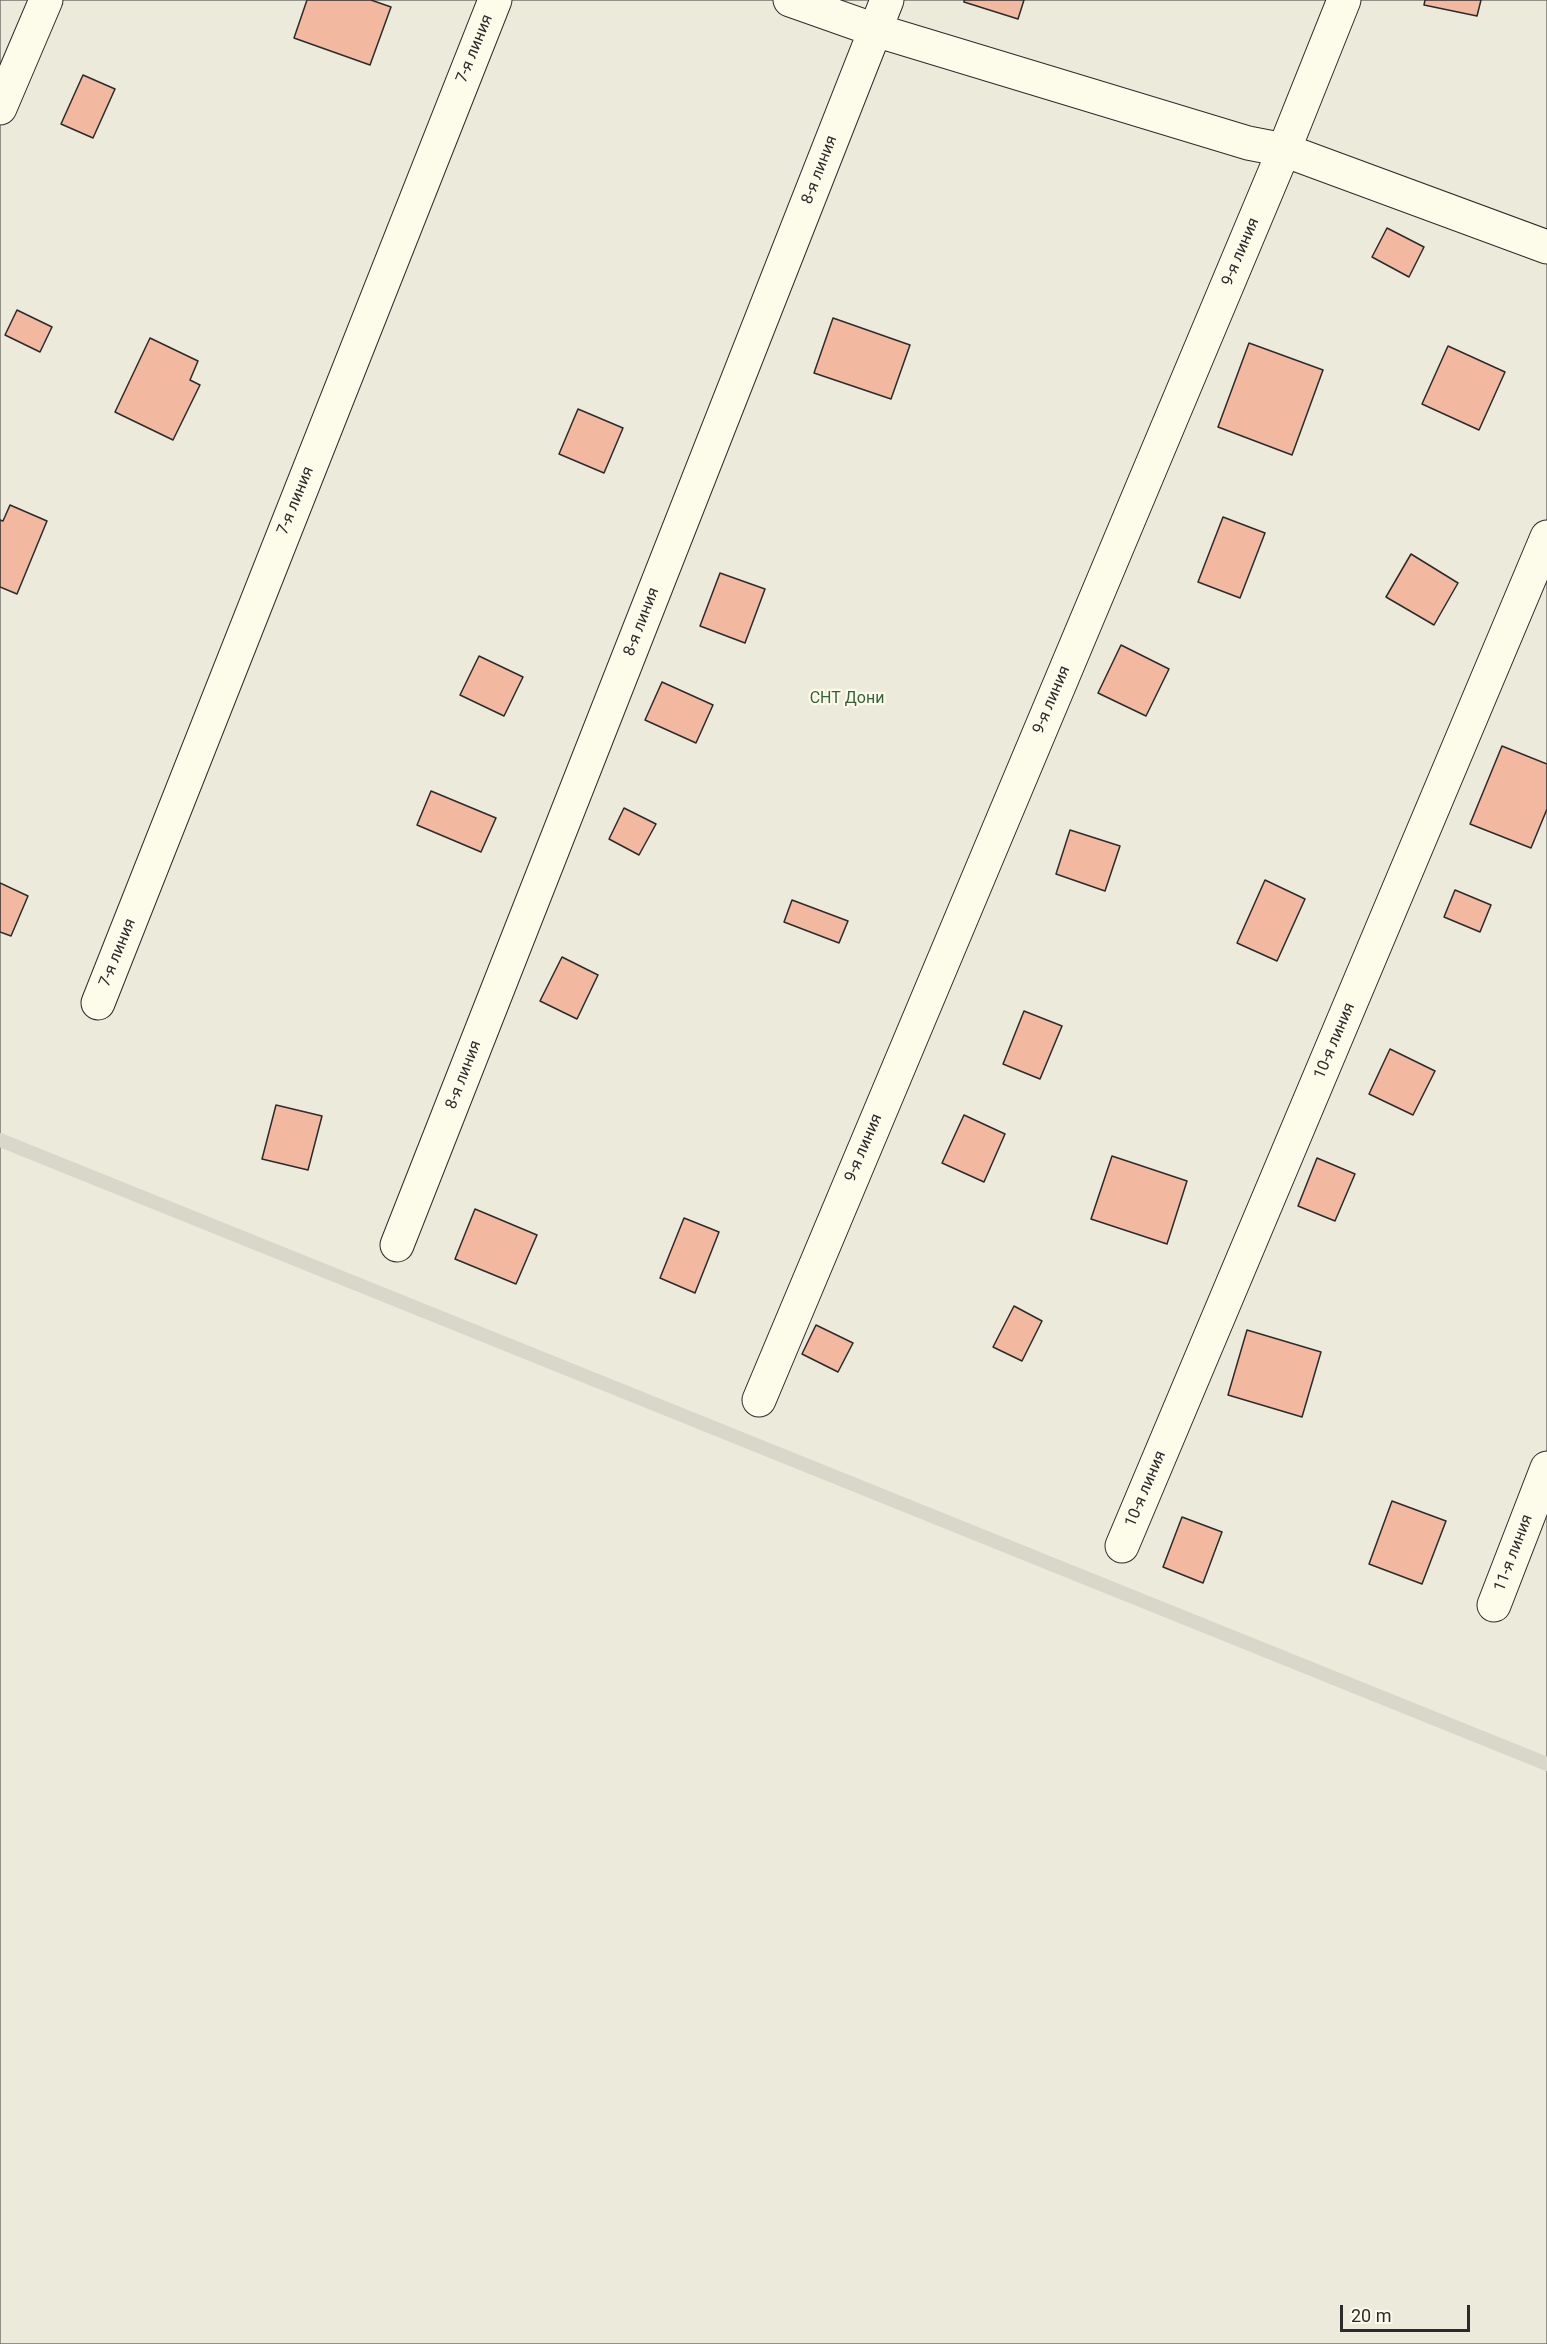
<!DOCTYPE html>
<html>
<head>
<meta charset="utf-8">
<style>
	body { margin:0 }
	#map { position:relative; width:1547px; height:2344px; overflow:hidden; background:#fdfbea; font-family:Roboto,sans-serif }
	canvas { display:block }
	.scale { position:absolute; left:1340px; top:2305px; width:130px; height:27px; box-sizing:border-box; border:3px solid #2b2b2b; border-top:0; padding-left:8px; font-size:18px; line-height:21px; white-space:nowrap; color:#2b2b2b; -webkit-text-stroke:4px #fdfbea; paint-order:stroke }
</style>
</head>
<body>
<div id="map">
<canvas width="1547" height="2344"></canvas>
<div class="scale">20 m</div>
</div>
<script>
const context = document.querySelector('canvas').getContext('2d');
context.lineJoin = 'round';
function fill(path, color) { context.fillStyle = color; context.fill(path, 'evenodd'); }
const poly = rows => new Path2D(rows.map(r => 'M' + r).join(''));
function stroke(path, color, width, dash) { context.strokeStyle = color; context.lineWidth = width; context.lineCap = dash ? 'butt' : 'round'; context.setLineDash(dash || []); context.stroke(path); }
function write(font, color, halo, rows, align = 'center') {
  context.font = font + ' Roboto,sans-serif'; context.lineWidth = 4.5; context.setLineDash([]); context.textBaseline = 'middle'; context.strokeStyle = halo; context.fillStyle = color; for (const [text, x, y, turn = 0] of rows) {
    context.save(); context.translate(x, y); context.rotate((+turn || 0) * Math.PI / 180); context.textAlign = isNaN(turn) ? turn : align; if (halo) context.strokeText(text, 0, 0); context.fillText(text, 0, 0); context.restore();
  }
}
const green = poly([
	[0,0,1547,0,1547,2344,0,2344,0,0]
]);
const stream = poly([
	[0,1140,1547,1764]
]);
const building = poly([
	[307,0,371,0,391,7,370,65,294,38,307,0],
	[964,0,1024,0,1018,19,964,2,964,0],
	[1425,0,1481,0,1477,16,1424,5,1425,0],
	[83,75,115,89,93,138,61,124,83,75],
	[1387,228,1424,247,1409,277,1372,257,1387,228],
	[17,310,52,327,40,352,5,335,17,310],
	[833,318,910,345,891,399,814,373,833,318],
	[150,338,198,361,190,380,200,385,173,440,115,412,150,338],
	[1249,343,1323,370,1292,455,1218,427,1249,343],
	[1448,346,1505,372,1479,430,1422,404,1448,346],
	[578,409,623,428,604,473,559,454,578,409],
	[10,505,47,521,17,594,0,587,0,520,3,521,10,505],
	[1223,517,1265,533,1240,598,1198,582,1223,517],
	[1411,554,1458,583,1434,625,1386,597,1411,554],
	[720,573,765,589,745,643,700,626,720,573],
	[1121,645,1169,669,1146,716,1098,693,1121,645],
	[479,656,523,677,504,716,460,695,479,656],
	[662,682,713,705,696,743,645,720,662,682],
	[1502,746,1547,764,1547,809,1531,848,1470,824,1502,746],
	[431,791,496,818,481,852,417,825,431,791],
	[624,808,656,824,639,855,609,839,624,808],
	[1070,830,1120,846,1105,891,1056,874,1070,830],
	[1265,880,1305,899,1277,961,1237,943,1265,880],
	[0,883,28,896,11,936,0,932,0,883],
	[1455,890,1491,905,1480,932,1444,917,1455,890],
	[792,900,848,921,839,943,784,922,792,900],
	[562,957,598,975,577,1019,540,1001,562,957],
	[1024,1011,1062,1026,1040,1079,1003,1064,1024,1011],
	[1390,1049,1435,1071,1413,1115,1369,1094,1390,1049],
	[276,1105,322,1116,308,1170,262,1159,276,1105],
	[964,1115,1005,1134,984,1182,942,1163,964,1115],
	[1112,1156,1187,1181,1167,1244,1091,1219,1112,1156],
	[1317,1158,1355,1174,1335,1221,1298,1206,1317,1158],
	[475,1209,537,1235,516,1284,455,1259,475,1209],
	[684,1218,719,1232,695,1293,660,1278,684,1218],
	[1014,1306,1042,1321,1022,1361,993,1347,1014,1306],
	[816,1325,853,1343,838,1372,802,1354,816,1325],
	[1247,1330,1321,1352,1302,1417,1228,1395,1247,1330],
	[1392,1501,1446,1521,1422,1584,1369,1564,1392,1501],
	[1182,1517,1222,1532,1203,1583,1163,1567,1182,1517]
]);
const minor = poly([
	[790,0,875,30,1248,143,1284,150,1547,247],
	[0,108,46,0],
	[98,1003,495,0],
	[397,1245,887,0],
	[759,1400,1284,150,1344,0],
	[1122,1546,1547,537],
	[1494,1605,1547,1468]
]);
const streetNames = [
	["7-я линия",475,49,-68],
	["8-я линия",820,170,-69],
	["9-я линия",1241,252,-67],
	["7-я линия",296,501,-68],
	["8-я линия",642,622,-69],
	["9-я линия",1052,700,-67],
	["7-я линия",118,953,-68],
	["10-я линия",1335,1041,-67],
	["8-я линия",464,1075,-69],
	["9-я линия",864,1148,-67],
	["10-я линия",1146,1489,-67],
	["11-я линия",1514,1553,-69]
];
const parkNames = [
	["СНТ Дони",847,699]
];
fill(green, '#ecebdb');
stroke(green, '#74746e', 1.5);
stroke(stream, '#d8d7c9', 14);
fill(building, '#f2b8a0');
stroke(building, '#2b2b2b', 1.5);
stroke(minor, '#2b2b2b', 35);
stroke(minor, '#fdfbea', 33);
write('16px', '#2b2b2b', '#fdfbea', streetNames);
write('16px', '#34623c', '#fdfbea', parkNames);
</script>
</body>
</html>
